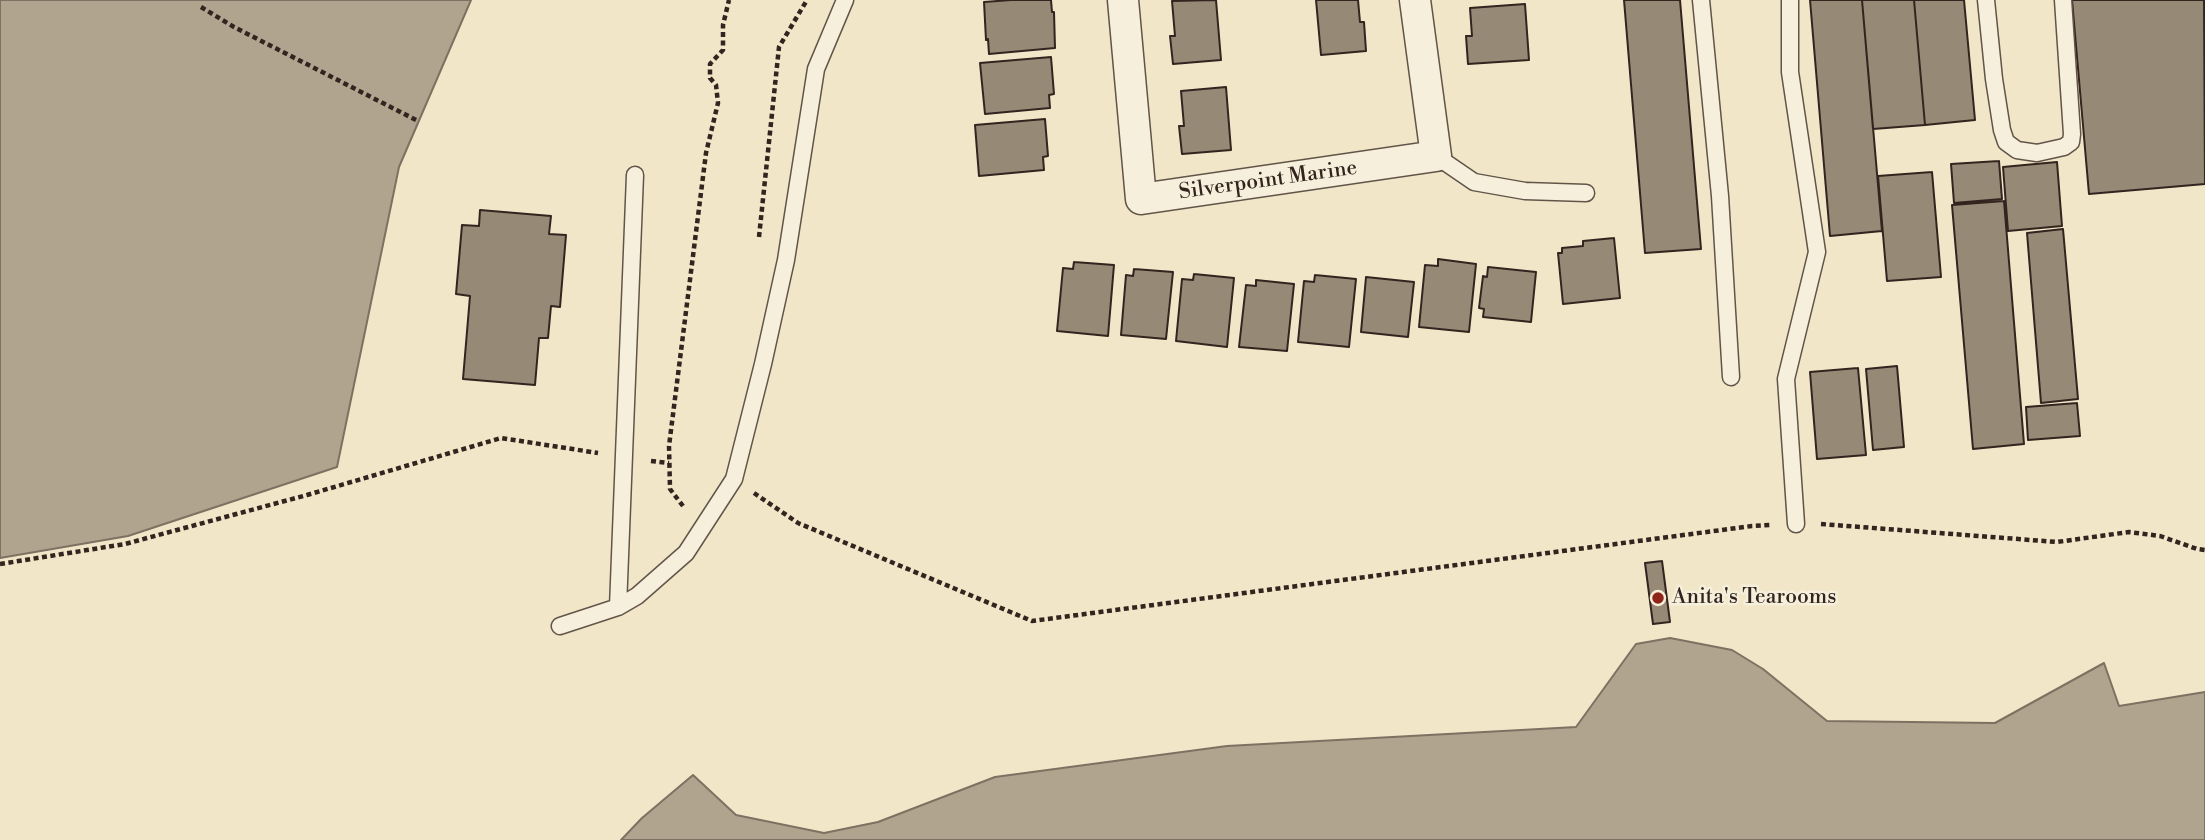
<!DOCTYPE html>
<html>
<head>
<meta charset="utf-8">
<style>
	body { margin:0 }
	canvas { display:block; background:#f1e6c7 }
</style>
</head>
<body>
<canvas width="2205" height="840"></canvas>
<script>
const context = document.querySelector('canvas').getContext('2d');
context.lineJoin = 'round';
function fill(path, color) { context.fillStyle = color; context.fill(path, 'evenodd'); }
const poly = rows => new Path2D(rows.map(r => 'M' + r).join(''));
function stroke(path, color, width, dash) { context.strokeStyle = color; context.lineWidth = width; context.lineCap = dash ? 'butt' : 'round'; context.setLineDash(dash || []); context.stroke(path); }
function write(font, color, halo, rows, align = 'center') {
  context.font = font + ' "Libre Bodoni",serif'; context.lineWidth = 5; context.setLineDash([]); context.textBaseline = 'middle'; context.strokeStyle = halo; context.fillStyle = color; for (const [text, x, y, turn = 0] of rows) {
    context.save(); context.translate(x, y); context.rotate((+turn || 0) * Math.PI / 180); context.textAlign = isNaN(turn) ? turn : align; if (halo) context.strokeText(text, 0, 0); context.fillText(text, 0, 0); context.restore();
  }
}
const water = poly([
	[0,0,471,0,399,167,337,467,128,536,0,558,0,0],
	[1670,638,1732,650,1763,669,1827,721,1995,723,2104,663,2119,706,2205,692,2205,840,621,840,642,818,693,775,736,815,824,833,878,822,995,777,1227,746,1576,727,1636,644,1670,638]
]);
const building = poly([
	[1011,0,1051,0,1052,12,1054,12,1055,48,989,54,988,39,986,40,984,2,1011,0],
	[1216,0,1221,60,1173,64,1170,36,1175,36,1172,1,1216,0],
	[1316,0,1358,0,1360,22,1364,22,1366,51,1321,55,1316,0],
	[1624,0,1680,0,1701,249,1645,253,1624,0],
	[1810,0,1862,0,1882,231,1830,236,1810,0],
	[1862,0,1914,0,1925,125,1873,129,1862,0],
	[1914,0,1964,0,1975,120,1925,125,1914,0],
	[2072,0,2204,0,2205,184,2089,194,2072,0],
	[1525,4,1529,60,1468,64,1466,36,1472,36,1470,8,1525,4],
	[1051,57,1054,94,1049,95,1050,108,985,114,980,63,1051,57],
	[1226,87,1231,150,1182,154,1179,126,1184,126,1181,91,1226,87],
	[1045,119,1048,156,1043,157,1044,170,979,176,975,125,1045,119],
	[1999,161,2002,199,1954,203,1951,164,1999,161],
	[2057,162,2062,226,2008,231,2003,167,2057,162],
	[1932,172,1941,277,1887,281,1878,176,1932,172],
	[2004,201,2024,444,1973,449,1952,205,2004,201],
	[480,210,551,216,549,234,566,235,560,307,551,306,548,338,539,338,535,385,463,379,470,296,456,294,462,225,479,226,480,210],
	[2063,229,2078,399,2041,403,2027,233,2063,229],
	[1614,238,1620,298,1563,304,1558,253,1562,253,1562,248,1583,246,1583,241,1614,238],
	[1438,259,1476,264,1469,332,1419,327,1425,265,1438,266,1438,259],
	[1074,262,1114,265,1108,336,1057,331,1063,268,1073,269,1074,262],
	[1488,267,1536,272,1531,322,1483,317,1484,309,1479,308,1483,276,1487,277,1488,267],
	[1134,269,1173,272,1166,339,1121,335,1126,275,1133,276,1134,269],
	[1194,274,1234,278,1227,347,1176,341,1182,279,1193,280,1194,274],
	[1315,275,1356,279,1349,347,1298,342,1304,281,1314,282,1315,275],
	[1366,277,1414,282,1408,337,1361,332,1366,277],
	[1256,280,1294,284,1287,351,1239,347,1246,285,1256,286,1256,280],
	[1897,366,1904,447,1873,450,1866,369,1897,366],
	[1858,368,1866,455,1817,459,1810,372,1858,368],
	[2077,403,2080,436,2028,440,2026,407,2077,403],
	[1662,561,1670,622,1653,624,1645,563,1662,561]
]);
const path = poly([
	[201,7,234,27,418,121],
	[759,237,779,47,807,0],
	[651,461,669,463],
	[754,493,798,523,1032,621,1752,526,1771,525],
	[683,506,670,489,669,446,706,153,718,103,716,85,710,78,710,64,723,50,723,25,729,0],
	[1821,524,2057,542,2129,532,2160,536,2197,549,2205,550],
	[0,564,125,544,307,495,501,438,598,453]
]);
const lane = poly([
	[1701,0,1720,196,1731,377],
	[1790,0,1790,72,1817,252,1786,379,1796,524],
	[1986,0,1994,79,2002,130,2006,142,2017,150,2037,153,2064,147,2071,142,2072,134,2063,0],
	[1436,156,1474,182,1525,191,1586,193],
	[618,607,635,175],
	[560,626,618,607,637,596,686,553,734,479,763,364,786,260,816,69,845,0]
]);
const street = poly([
	[1123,0,1141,199,1436,156,1415,0]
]);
const markers = [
	[1658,598,7,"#8f2418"]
];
const streetNames = [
	["Silverpoint Marine",1268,181,-8]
];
const poiNames = [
	["Anita's Tearooms",1672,598]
];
fill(water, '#b0a48e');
stroke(water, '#7e7162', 2);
fill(building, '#968976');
stroke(building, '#33241f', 2);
stroke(lane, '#625449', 19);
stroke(street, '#625449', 33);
stroke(path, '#33241f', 4.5, [5, 3.5]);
stroke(lane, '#f6efdb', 16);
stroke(street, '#f6efdb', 30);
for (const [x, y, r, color] of markers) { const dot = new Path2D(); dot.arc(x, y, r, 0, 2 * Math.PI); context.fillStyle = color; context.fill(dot); stroke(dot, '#f6efdb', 2.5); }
write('21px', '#33241f', '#f6efdb', streetNames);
write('21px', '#33241f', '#f6efdb', poiNames, 'left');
</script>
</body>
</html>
